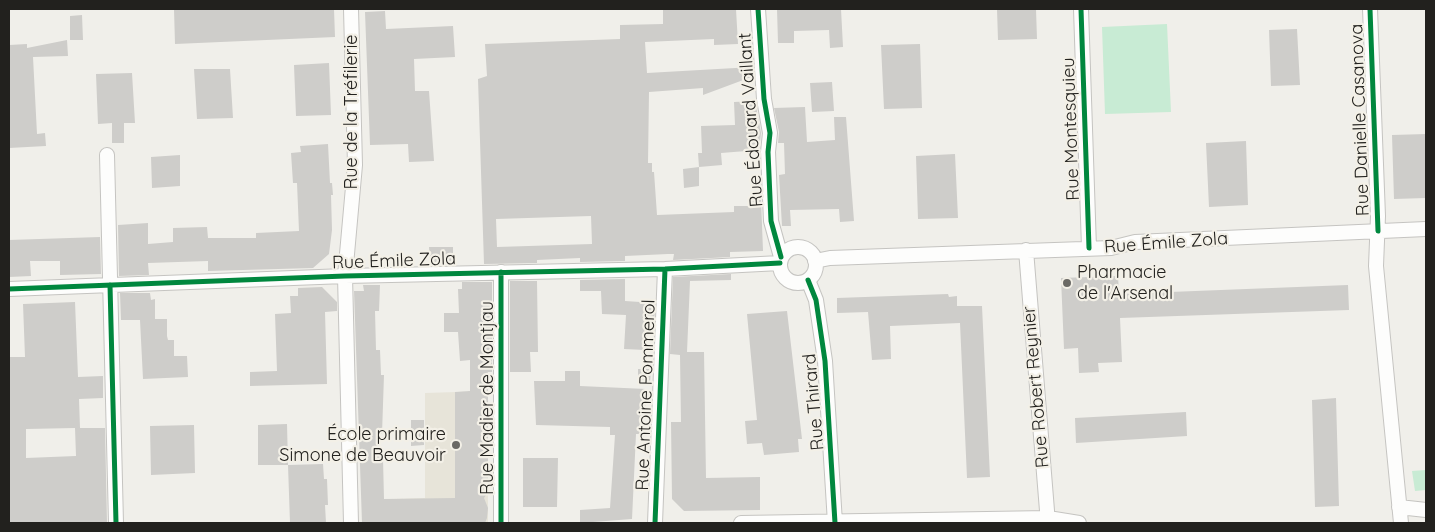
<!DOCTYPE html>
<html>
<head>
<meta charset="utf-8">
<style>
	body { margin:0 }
	#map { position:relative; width:1435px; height:532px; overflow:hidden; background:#f0efea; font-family:Quicksand,sans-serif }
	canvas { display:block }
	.frame { position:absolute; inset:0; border:10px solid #22211e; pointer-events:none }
</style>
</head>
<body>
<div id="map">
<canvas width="1435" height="532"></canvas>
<div class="frame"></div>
</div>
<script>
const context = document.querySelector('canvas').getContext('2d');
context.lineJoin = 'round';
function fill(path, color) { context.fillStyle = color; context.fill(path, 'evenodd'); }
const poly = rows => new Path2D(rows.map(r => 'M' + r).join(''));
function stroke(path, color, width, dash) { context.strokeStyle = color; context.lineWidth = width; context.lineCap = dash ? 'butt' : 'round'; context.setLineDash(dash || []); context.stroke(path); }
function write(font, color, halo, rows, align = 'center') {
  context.font = font + ' Quicksand,sans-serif'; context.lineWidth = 4.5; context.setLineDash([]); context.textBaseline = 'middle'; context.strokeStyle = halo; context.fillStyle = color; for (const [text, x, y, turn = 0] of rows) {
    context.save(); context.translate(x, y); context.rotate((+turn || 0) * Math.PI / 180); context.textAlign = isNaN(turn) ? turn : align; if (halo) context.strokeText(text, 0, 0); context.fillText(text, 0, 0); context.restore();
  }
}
const built = poly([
	[488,391,488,523,362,523,362,500,425,498,425,393]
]);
const green = poly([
	[1167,24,1171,112,1105,114,1102,27],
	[1426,470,1426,490,1415,491,1412,471]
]);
const building = poly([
	[174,9,334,9,335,37,175,44],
	[663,9,736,9,738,44,714,45,714,39,645,42,647,73,753,67,754,76,703,95,703,88,649,92,648,163,652,163,652,172,654,172,657,215,734,212,734,206,749,206,749,201,761,200,763,251,730,252,730,257,673,260,674,254,668,254,625,256,625,261,580,262,580,258,537,260,537,263,484,264,478,79,487,76,485,44,620,39,620,25,663,24],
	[591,216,592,244,497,247,496,219],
	[777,9,841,9,843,47,830,48,829,30,794,31,794,43,778,43],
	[997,9,1036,9,1037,39,998,40],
	[385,11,386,29,453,26,455,57,414,59,415,91,429,91,434,161,409,162,408,144,370,145,365,12],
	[82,15,83,40,70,40,70,16],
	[1297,29,1300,85,1271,86,1269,30],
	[67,40,68,56,33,57,37,134,45,133,46,146,9,148,9,45,27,44,27,48],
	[920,44,922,108,884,109,881,45],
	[329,63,331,115,296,116,294,65],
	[194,69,230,69,233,118,197,119],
	[132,73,135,123,124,123,124,143,112,143,112,123,98,124,96,74],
	[832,82,834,111,812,112,810,83],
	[755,101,761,133,759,150,721,153,722,165,699,167,698,153,702,153,701,126,735,125,734,102],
	[805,107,807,142,835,140,834,117,846,117,854,221,840,222,839,209,790,210,791,226,782,226,779,175,785,174,784,143,778,143,779,132,774,108],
	[1426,134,1426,198,1394,199,1392,135],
	[1246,141,1248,205,1209,207,1206,143],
	[328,144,330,183,332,183,333,195,331,195,332,230,329,254,313,268,208,271,208,261,148,263,149,275,119,276,118,225,148,223,148,244,173,242,173,228,207,227,208,238,256,238,256,233,299,231,297,183,293,183,291,153,301,152,300,146],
	[955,154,958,218,918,219,916,156],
	[180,155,180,186,152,188,151,157],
	[699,167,699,186,684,188,683,169],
	[100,237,101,274,60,275,60,261,30,261,31,276,9,277,9,240],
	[429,247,453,247,453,263,430,264],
	[731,274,731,280,690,281,687,352,704,352,706,478,760,477,760,510,684,511,672,499,671,422,681,422,680,355,670,354,673,277],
	[1118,276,1119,294,1348,285,1349,310,1120,318,1122,362,1098,363,1099,372,1079,373,1078,348,1064,349,1061,278],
	[625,279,625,301,655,303,654,328,646,328,645,350,624,349,626,315,602,314,601,291,580,291,580,280],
	[510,281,537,281,538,352,530,352,531,372,510,372],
	[462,282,492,282,492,372,488,372,488,492,484,498,488,508,487,518,485,523,362,523,354,291,364,291,363,285,380,285,379,311,375,311,376,350,380,350,381,375,384,375,382,434,379,434,380,458,383,459,384,499,455,498,455,392,470,391,470,360,460,361,458,332,444,332,444,313,459,313,458,289,462,289],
	[322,287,337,302,337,311,325,312,327,384,250,386,250,372,277,371,275,314,291,313,290,296,298,296,298,288],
	[120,293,150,293,151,300,155,299,155,319,167,319,167,336,168,340,174,340,174,356,187,356,188,377,143,379,140,320,121,320],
	[948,294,949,297,957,296,957,306,982,306,990,477,967,478,960,323,890,326,891,359,872,360,868,312,837,313,837,298],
	[75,302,78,377,103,376,103,398,79,399,80,428,105,428,107,523,9,523,9,357,25,357,23,304],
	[75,428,76,456,26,458,26,429],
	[787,311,802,439,798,439,799,452,764,455,762,443,747,444,745,421,757,420,747,314],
	[638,369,651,369,650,383,638,382],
	[565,371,580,371,580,386,646,389,645,416,642,416,641,434,636,434,632,519,580,523,580,510,610,508,615,435,610,435,610,427,536,425,534,381,565,381],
	[1336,398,1339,506,1315,507,1312,400],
	[1186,412,1187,436,1076,443,1075,418],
	[411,420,424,420,424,445,411,446],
	[287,424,288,465,258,465,258,425],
	[194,425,195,473,151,475,150,426],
	[523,458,558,458,557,507,523,507],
	[323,464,324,479,327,479,328,505,325,505,326,523,290,523,288,465]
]);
const street = poly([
	[351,9,355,165,345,276,351,523],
	[758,9,764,99,770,133,768,152,771,221,781,257],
	[1081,9,1089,248],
	[1370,9,1378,216,1376,266,1401,523],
	[107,155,116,523],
	'780 265a18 18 0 1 1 36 0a18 18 0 1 1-36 0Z',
	[1026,250,1048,523],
	[815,261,830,258,1111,248,1135,242,1426,229],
	[501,272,501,523],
	[808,280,816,300,825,361,835,523],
	[9,289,345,276,665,269,780,263],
	[1399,507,1426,510],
	[655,523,665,269],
	[741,523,1048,518,1079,523]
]);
const cycleway = poly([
	[758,9,764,99,770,133,768,152,771,221,781,257],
	[1081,9,1089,248],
	[1370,9,1378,231],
	[501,272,501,523],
	[808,280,816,300,825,361,835,523],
	[110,285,116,523],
	[9,289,345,276,665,269,780,263],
	[655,523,665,269]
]);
const markers = [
	[1067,283,5,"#6a6965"],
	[456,445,5,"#6a6965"]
];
const streetNames = [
	["Rue de la Tréfilerie",352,112,-90],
	["Rue Édouard Vaillant",751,120,-94],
	["Rue Danielle Casanova",1360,120,-92],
	["Rue Montesquieu",1071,129,-92],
	["Rue Émile Zola",1166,243,-4],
	["Rue Émile Zola",394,261,-2],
	["Rue Robert Reynier",1036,387,-95],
	["Rue Antoine Pommerol",646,395,-88],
	["Rue Madier de Montjau",488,398,-90],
	["Rue Thirard",814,402,-95]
];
const poiNames = [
	["Pharmacie",1077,273],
	["de l'Arsenal",1077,294],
	["École primaire",446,435,"right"],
	["Simone de Beauvoir",446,456,"right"]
];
fill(built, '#e7e4d9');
fill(green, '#c8ebd4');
fill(building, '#cecdca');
stroke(street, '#c5c4c1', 16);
stroke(street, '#fdfdfc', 14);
stroke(cycleway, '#00873e', 5);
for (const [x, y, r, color] of markers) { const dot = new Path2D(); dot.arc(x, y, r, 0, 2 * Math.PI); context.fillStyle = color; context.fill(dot); stroke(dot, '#f3f0e7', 2); }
write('18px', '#22211e', '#f3f0e7', streetNames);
write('18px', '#22211e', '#f3f0e7', poiNames, 'left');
</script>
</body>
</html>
